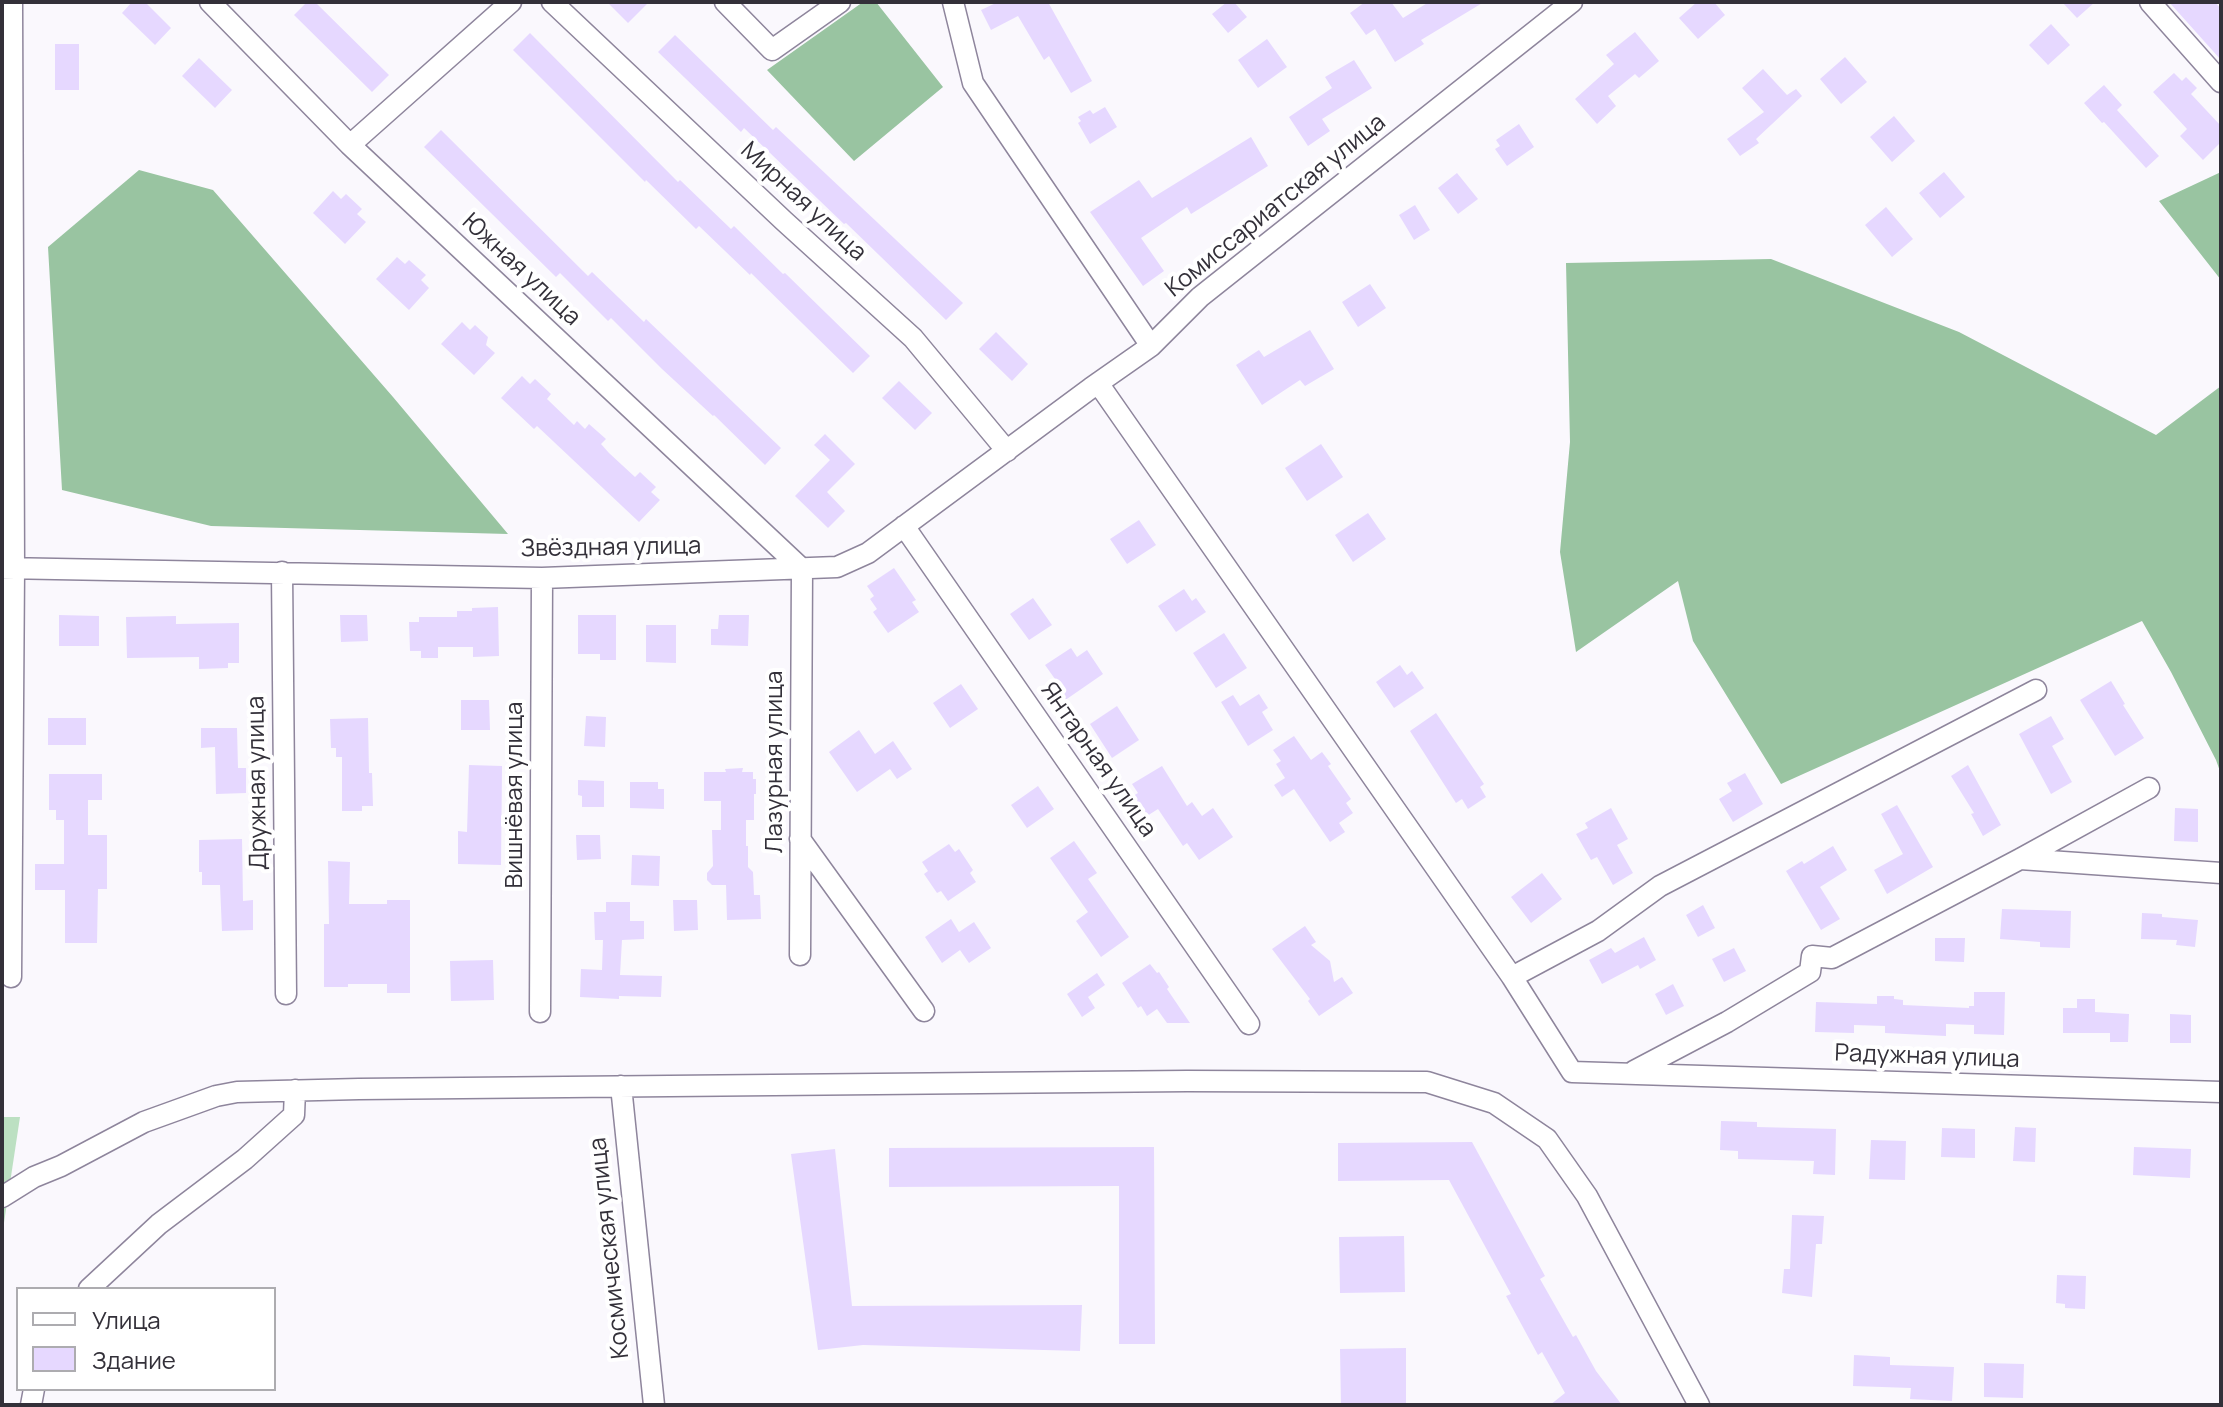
<!DOCTYPE html>
<html>
<head>
<meta charset="utf-8">
<style>
	body { margin:0 }
	#map { position:relative; width:2223px; height:1407px; overflow:hidden; background:#faf8fd; font-family:Manrope,sans-serif }
	canvas { display:block }
	.frame { position:absolute; inset:0; border:4px solid #333039; pointer-events:none }
	.legend { position:absolute; left:16px; top:1287px; width:260px; height:104px; box-sizing:border-box; background:#fff; border:2px solid #adacb0; margin:0; padding:10px 14px; list-style:none; font-size:24px; color:#333039 }
	.legend li { display:flex; align-items:center; gap:16px; height:40px }
	.legend b { width:40px; border:2px solid #adacb0 }
</style>
</head>
<body>
<div id="map">
<canvas width="2223" height="1407"></canvas>
<div class="frame"></div>
<ul class="legend">
<li><b style="height:10px;background:#fff"></b>Улица</li>
<li><b style="height:22px;background:#e6d8ff"></b>Здание</li>
</ul>
</div>
<script>
const context = document.querySelector('canvas').getContext('2d');
context.lineJoin = 'round';
function fill(path, color) { context.fillStyle = color; context.fill(path, 'evenodd'); }
const poly = rows => new Path2D(rows.map(r => 'M' + r).join(''));
function stroke(path, color, width, dash) { context.strokeStyle = color; context.lineWidth = width; context.lineCap = dash ? 'butt' : 'round'; context.setLineDash(dash || []); context.stroke(path); }
function write(font, color, halo, rows, align = 'center') {
  context.font = font + ' Manrope,sans-serif'; context.lineWidth = 8; context.setLineDash([]); context.textBaseline = 'middle'; context.strokeStyle = halo; context.fillStyle = color; for (const [text, x, y, turn = 0] of rows) {
    context.save(); context.translate(x, y); context.rotate((+turn || 0) * Math.PI / 180); context.textAlign = isNaN(turn) ? turn : align; if (halo) context.strokeText(text, 0, 0); context.fillText(text, 0, 0); context.restore();
  }
}
const green = poly([
	[2,1117,20,1117,2,1236]
]);
const forest = poly([
	[863,2,876,2,943,87,854,161,767,70],
	[139,170,213,190,393,397,508,534,211,526,62,490,48,247],
	[2221,172,2221,280,2159,201],
	[1771,259,1959,332,2156,435,2221,386,2221,774,2216,760,2171,672,2142,621,1781,784,1693,641,1678,581,1576,652,1560,552,1570,442,1566,263]
]);
const building = poly([
	[132,2,145,2,171,28,155,45,122,13],
	[307,2,315,2,389,75,372,92,294,15],
	[607,2,649,2,628,23],
	[998,2,1048,2,1092,81,1071,93,1049,56,1044,60,1018,16,991,30,981,10],
	[1227,2,1234,2,1247,17,1228,33,1212,14],
	[1365,2,1391,2,1403,18,1429,2,1484,2,1421,40,1424,44,1395,62,1375,29,1366,35,1350,13],
	[1697,2,1714,2,1725,15,1698,39,1679,18],
	[2062,2,2095,2,2077,18],
	[2169,2,2215,2,2221,9,2221,60],
	[2051,24,2070,45,2048,65,2029,45],
	[1635,32,1659,61,1639,78,1635,74,1608,96,1616,106,1597,124,1575,99,1614,64,1606,55],
	[530,33,678,182,680,180,731,229,734,226,783,274,785,273,870,356,853,373,751,273,750,275,699,226,696,229,646,180,645,182,513,50],
	[675,35,773,130,776,127,963,303,946,320,846,223,844,224,744,128,741,132,658,52],
	[1267,39,1287,67,1258,88,1238,60],
	[55,44,79,44,79,90,55,90],
	[1845,57,1867,82,1841,104,1820,79],
	[199,58,232,90,215,108,182,76],
	[1354,60,1372,88,1322,119,1330,131,1308,146,1289,117,1332,88,1325,77],
	[1763,69,1787,95,1796,89,1802,96,1756,139,1759,143,1740,156,1727,139,1764,112,1742,88],
	[2174,73,2182,81,2186,77,2197,88,2191,94,2221,126,2221,142,2203,160,2180,136,2187,129,2153,92],
	[2104,85,2122,105,2117,110,2159,156,2146,168,2104,122,2102,123,2084,103],
	[1105,107,1117,127,1090,144,1078,123,1081,121,1078,117,1090,110,1093,114],
	[1894,116,1915,141,1892,162,1870,137],
	[1519,124,1534,147,1507,166,1495,149,1500,146,1496,140],
	[441,130,588,276,592,272,644,322,646,319,781,448,765,465,714,415,713,416,662,369,611,318,608,321,560,273,556,277,424,147],
	[1251,137,1268,166,1191,214,1187,207,1141,238,1164,271,1143,286,1090,212,1139,180,1152,198],
	[1944,172,1965,197,1940,218,1919,193],
	[1457,173,1478,199,1458,214,1438,188],
	[333,191,341,199,346,194,362,209,357,214,366,222,345,244,313,213],
	[1415,205,1430,230,1414,240,1399,215],
	[1886,207,1913,239,1892,257,1865,225],
	[397,257,405,264,409,260,426,275,421,280,429,288,409,310,376,279],
	[1370,284,1386,308,1358,327,1342,302],
	[462,322,470,330,475,325,488,337,486,345,495,353,474,375,441,344],
	[1310,330,1334,369,1305,386,1300,380,1262,405,1236,365,1259,350,1264,357],
	[996,332,1028,364,1012,381,979,349],
	[522,376,530,384,535,379,551,394,547,399,574,425,577,421,585,429,589,424,606,439,601,444,609,453,635,477,640,472,656,487,651,492,660,500,639,522,537,426,534,429,501,398],
	[899,381,932,413,915,430,882,398],
	[825,434,855,464,827,492,845,511,828,528,795,496,830,460,814,445],
	[1321,444,1343,477,1307,501,1285,468],
	[1368,513,1386,539,1353,562,1335,535],
	[1139,520,1156,545,1127,564,1110,539],
	[894,568,916,600,912,602,919,612,888,633,873,612,877,609,870,599,874,596,867,586],
	[1184,589,1192,601,1196,598,1206,612,1176,632,1158,606],
	[1033,598,1052,625,1029,640,1010,614],
	[498,607,499,656,473,657,473,647,438,647,438,658,421,658,421,651,410,651,409,622,419,622,419,617,457,617,457,611,472,611,472,608],
	[59,615,99,616,99,646,59,646],
	[340,615,367,615,368,641,341,642],
	[578,615,616,615,616,660,600,660,600,654,578,654],
	[719,615,749,615,748,646,711,645,711,629,718,629],
	[176,616,176,624,239,623,239,663,228,663,228,668,199,669,199,657,127,658,126,617],
	[646,625,676,625,676,663,646,662],
	[1224,633,1247,668,1216,688,1193,653],
	[1071,648,1077,657,1087,650,1103,674,1061,703,1048,684,1055,679,1045,665],
	[1400,665,1407,675,1412,671,1424,688,1394,708,1376,682],
	[2111,681,2125,704,2123,705,2144,738,2115,756,2080,700],
	[961,684,978,709,950,728,933,703],
	[1259,694,1268,708,1262,712,1273,730,1248,746,1221,702,1233,695,1240,706],
	[461,700,489,700,490,730,461,730],
	[1117,706,1139,740,1112,758,1090,724],
	[1436,713,1484,784,1480,787,1486,797,1468,809,1462,799,1456,803,1410,731],
	[586,716,606,717,605,747,584,746],
	[2051,716,2064,739,2052,746,2072,782,2051,794,2019,734],
	[48,718,86,718,86,745,48,745],
	[368,718,369,773,372,773,373,806,362,806,362,811,342,811,342,757,336,757,336,748,331,748,330,719],
	[201,728,237,728,238,768,246,768,246,793,216,794,215,747,201,748],
	[859,730,875,754,893,741,912,769,897,779,890,769,857,792,829,752],
	[1294,736,1311,760,1322,752,1331,764,1328,766,1351,799,1346,803,1353,813,1339,823,1345,832,1330,842,1294,789,1282,797,1274,785,1285,778,1276,764,1281,761,1273,750],
	[469,765,502,766,501,865,458,864,458,831,467,832],
	[1968,765,2001,825,1983,836,1971,814,1974,813,1951,776],
	[1162,766,1187,806,1192,802,1202,816,1213,808,1233,837,1199,860,1187,843,1183,846,1158,809,1136,823,1123,802,1138,793,1132,784],
	[743,768,742,772,753,772,753,779,756,779,756,794,754,794,754,820,746,820,746,846,748,846,748,867,753,872,754,895,760,895,761,919,727,920,726,885,712,885,707,880,707,873,713,866,712,830,721,830,721,801,704,801,704,772,726,772,725,769],
	[1745,773,1763,804,1733,822,1719,799,1732,791,1727,783],
	[49,774,102,774,102,800,88,800,88,835,107,835,107,889,98,889,97,943,65,943,65,890,35,890,35,864,64,864,64,820,56,820,56,810,49,810],
	[578,780,604,781,604,807,582,807,582,796,578,795],
	[630,782,658,782,658,789,664,789,664,809,630,808],
	[1038,786,1054,809,1027,828,1011,805],
	[1897,805,1933,867,1887,894,1874,870,1903,854,1881,814],
	[1611,808,1628,839,1617,845,1633,873,1613,885,1597,857,1591,860,1576,834,1588,828,1585,823],
	[2175,808,2198,809,2198,842,2174,841],
	[576,835,600,835,601,859,577,860],
	[242,839,243,901,253,900,253,930,222,931,220,885,202,885,202,872,199,872,199,840],
	[1074,841,1097,873,1088,879,1129,937,1101,957,1076,921,1088,912,1050,858],
	[949,844,955,852,959,849,973,870,970,873,976,882,948,901,941,891,937,893,924,874,928,871,922,862],
	[1833,846,1847,870,1820,887,1840,919,1821,930,1786,871,1802,861,1804,864],
	[632,855,660,856,659,886,631,885],
	[328,861,350,862,349,904,387,904,387,900,410,900,410,993,387,993,387,984,348,984,348,987,324,987,324,924,329,924],
	[1542,873,1562,899,1531,923,1511,897],
	[673,900,697,900,698,930,674,931],
	[606,902,630,902,630,921,644,921,644,939,622,940,620,975,662,976,661,997,619,996,619,999,580,997,581,969,602,970,603,940,595,940,594,912,606,912],
	[1703,905,1715,928,1698,937,1686,915],
	[2002,909,2071,911,2070,948,2040,947,2040,942,2000,939],
	[2142,913,2162,914,2162,917,2198,920,2195,947,2176,945,2177,940,2141,939],
	[951,919,959,932,974,922,991,948,969,963,960,950,942,963,925,937],
	[1305,926,1316,942,1311,945,1330,961,1334,982,1342,977,1353,993,1319,1016,1308,1001,1310,999,1272,949],
	[1644,937,1656,960,1640,969,1638,965,1602,984,1589,960,1611,948,1615,953],
	[1935,938,1965,938,1964,962,1935,961],
	[1734,948,1746,971,1724,982,1712,959],
	[493,960,494,1000,451,1001,450,961],
	[1150,964,1157,973,1159,972,1169,987,1167,989,1190,1023,1167,1023,1157,1009,1147,1016,1141,1006,1138,1008,1122,983],
	[1097,973,1105,985,1088,997,1095,1008,1082,1017,1067,994],
	[1673,984,1684,1006,1666,1015,1655,994],
	[1974,992,2005,992,2004,1035,1974,1034,1974,1025,1946,1024,1946,1036,1885,1033,1885,1026,1854,1025,1854,1033,1815,1032,1816,1002,1877,1004,1877,996,1894,996,1894,999,1903,1000,1903,1005,1969,1008,1969,1006,1974,1006],
	[2077,999,2095,999,2095,1012,2129,1014,2128,1042,2110,1042,2110,1033,2063,1033,2063,1008,2077,1008],
	[2170,1014,2191,1015,2191,1043,2170,1043],
	[1721,1121,1757,1122,1757,1127,1836,1129,1835,1175,1813,1174,1814,1161,1738,1159,1738,1151,1720,1150],
	[2015,1127,2036,1128,2035,1162,2013,1161],
	[1942,1128,1975,1129,1975,1158,1941,1157],
	[1871,1140,1906,1141,1905,1180,1869,1179],
	[1472,1142,1545,1276,1540,1279,1573,1337,1576,1335,1596,1371,1622,1405,1550,1405,1565,1393,1542,1352,1538,1355,1506,1296,1511,1294,1449,1180,1338,1181,1338,1143],
	[1154,1147,1155,1344,1119,1344,1119,1186,889,1187,889,1148],
	[2134,1147,2191,1149,2190,1178,2133,1175],
	[835,1149,852,1306,1082,1305,1080,1351,863,1345,818,1350,791,1154],
	[1792,1215,1824,1216,1822,1244,1816,1244,1812,1297,1782,1293,1784,1269,1790,1269],
	[1404,1236,1405,1292,1340,1293,1339,1237],
	[2057,1275,2086,1276,2085,1309,2065,1308,2065,1304,2056,1303],
	[1406,1348,1406,1404,1341,1405,1340,1349],
	[1854,1355,1890,1357,1890,1365,1954,1367,1952,1401,1910,1399,1911,1388,1853,1386],
	[1984,1363,2024,1364,2023,1398,1984,1397]
]);
const street = poly([
	[210,2,350,145,802,569,800,955],
	[552,2,784,221,913,338,1007,451],
	[725,2,772,50,840,2],
	[953,2,973,83,1151,346,1200,297,1572,2],
	[2150,2,2221,82],
	[350,145,511,2],
	[1098,383,1512,977,1572,1072,2221,1092],
	[904,526,1249,1024],
	[2,568,542,578,837,567,868,553,1091,388,1151,346],
	[282,572,286,994],
	[800,839,924,1011],
	[2020,859,2221,873],
	[11,977,14,569,12,2],
	[1512,977,1598,931,1660,886,2036,690],
	[540,1012,542,578],
	[1634,1071,1727,1022,1810,972,1812,956,1832,958,2020,859,2149,788],
	[621,1086,654,1405],
	[2,1197,34,1177,61,1166,144,1122,216,1096,237,1092,359,1089,1187,1081,1427,1082,1494,1103,1547,1139,1587,1196,1699,1405],
	[89,1289,159,1224,245,1159,294,1115,295,1090],
	[31,1405,34,1389]
]);
const streetNames = [
	["Мирная улица",803,202,43],
	["Комиссариатская улица",1276,206,-39],
	["Южная улица",521,270,43],
	["Звёздная улица",611,548,-1],
	["Янтарная улица",1098,760,55],
	["Лазурная улица",775,762,-90],
	["Дружная улица",258,783,-91],
	["Вишнёвая улица",515,795,-90],
	["Радужная улица",1927,1057,2],
	["Космическая улица",610,1248,-96]
];
fill(green, '#bce0c2');
fill(forest, '#99c4a1');
fill(building, '#e6d8ff');
stroke(street, '#8e859c', 23);
stroke(street, '#fff', 20);
write('24px', '#333039', '#fff', streetNames);
</script>
</body>
</html>
